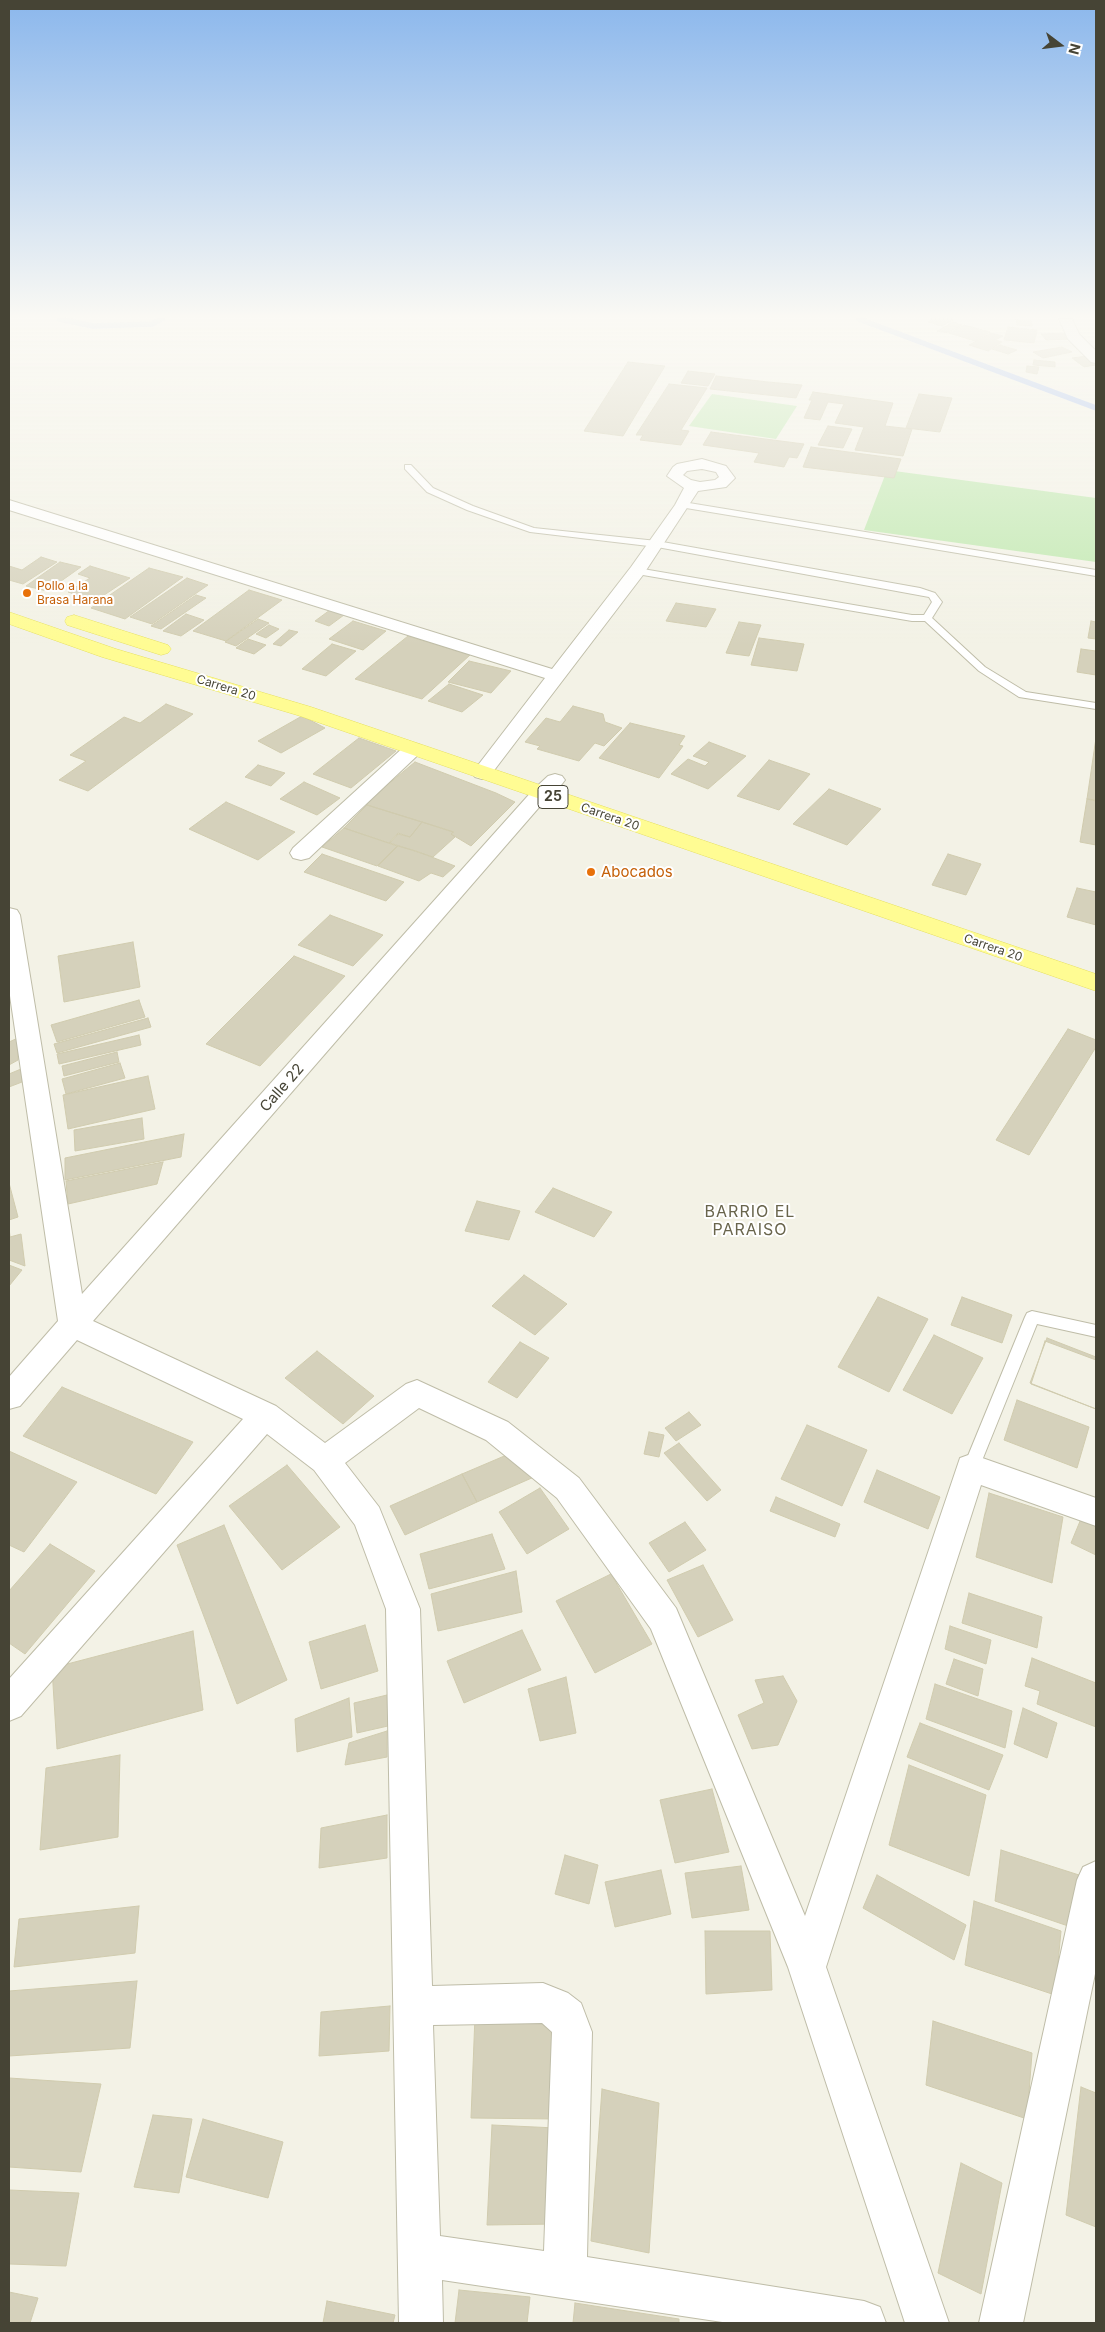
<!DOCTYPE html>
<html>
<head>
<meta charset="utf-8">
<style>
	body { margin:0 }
	#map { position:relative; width:1105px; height:2332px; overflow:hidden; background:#f3f2e6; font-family:Inter,sans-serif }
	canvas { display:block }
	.frame { position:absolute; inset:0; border:10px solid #464435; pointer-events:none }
	.north { position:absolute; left:1035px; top:20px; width:50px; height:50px; -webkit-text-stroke:4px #fff; paint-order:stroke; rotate:105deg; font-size:14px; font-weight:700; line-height:20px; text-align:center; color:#464435 }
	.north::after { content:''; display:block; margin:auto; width:18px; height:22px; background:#464435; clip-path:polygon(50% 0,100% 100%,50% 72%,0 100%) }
</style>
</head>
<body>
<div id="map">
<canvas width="1105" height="2332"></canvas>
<div class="frame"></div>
<div class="north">N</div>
</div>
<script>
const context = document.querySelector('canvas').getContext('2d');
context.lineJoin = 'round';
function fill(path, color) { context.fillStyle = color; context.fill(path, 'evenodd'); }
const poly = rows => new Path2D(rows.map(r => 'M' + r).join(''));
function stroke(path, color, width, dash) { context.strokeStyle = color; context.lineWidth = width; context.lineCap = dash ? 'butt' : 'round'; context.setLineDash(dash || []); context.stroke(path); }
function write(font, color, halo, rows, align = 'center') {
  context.font = font + ' Inter,sans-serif'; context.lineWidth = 4; context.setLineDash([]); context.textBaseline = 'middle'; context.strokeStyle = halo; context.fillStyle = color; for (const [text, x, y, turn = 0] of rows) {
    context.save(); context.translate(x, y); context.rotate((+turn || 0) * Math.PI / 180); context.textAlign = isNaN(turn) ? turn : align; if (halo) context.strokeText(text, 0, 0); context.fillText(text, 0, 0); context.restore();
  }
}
const green = poly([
	[712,394,797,406,776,439,689,426],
	[887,470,1096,498,1096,562,864,530]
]);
const stream = poly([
	[59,319,93,326,152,324,162,319],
	[859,319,1096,408]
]);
const building = poly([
	[932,319,951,319,953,320,942,326,928,322,932,319],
	[1016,320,1031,321,1032,326,1017,325,1016,320],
	[953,322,962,325,947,333,937,331,953,322],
	[964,325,990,332,975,341,949,333,964,325],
	[1008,327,1037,330,1034,343,1004,340,1008,327],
	[991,333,1003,336,995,340,1002,342,988,351,969,345,991,333],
	[1066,333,1072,339,1046,340,1041,334,1066,333],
	[1000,345,1017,350,1008,354,992,349,1000,345],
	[1062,347,1072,352,1043,358,1033,352,1062,347],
	[1087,356,1096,365,1084,367,1072,358,1087,356],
	[1034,360,1055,362,1055,367,1033,365,1034,360],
	[628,362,665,366,623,436,584,431,628,362],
	[1027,366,1039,367,1037,374,1026,372,1027,366],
	[688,371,715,374,708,386,681,383,688,371],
	[716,376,768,382,802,385,796,398,710,389,716,376],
	[669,384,707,388,681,430,689,431,681,445,640,440,643,435,636,435,669,384],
	[813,392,893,403,885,426,912,429,903,456,855,450,864,427,835,423,844,404,828,402,820,420,804,418,812,400,809,400,813,392],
	[919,394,952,398,940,432,906,428,919,394],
	[828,426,852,429,843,448,818,445,828,426],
	[711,432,804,444,797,458,789,457,784,467,754,462,759,453,703,445,711,432],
	[811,447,901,459,894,478,803,467,811,447],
	[41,557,57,562,23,584,9,580,9,566,22,570,41,557],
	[60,562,81,567,47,591,26,586,60,562],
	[90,566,130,578,95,601,68,592,90,578,78,574,90,566],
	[149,568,183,577,125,619,91,608,149,568],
	[187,578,208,585,152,624,130,617,187,578],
	[249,590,282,600,226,641,193,631,249,590],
	[196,595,206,598,161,629,151,626,196,595],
	[676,603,716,609,706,627,666,621,676,603],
	[330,610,344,615,329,626,315,621,330,610],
	[186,614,204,620,181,636,163,631,186,614],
	[258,619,269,623,236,646,225,642,258,619],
	[353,621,386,631,363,650,329,639,353,621],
	[1091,621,1096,622,1096,639,1088,638,1091,621],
	[739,622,761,625,749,656,726,653,739,622],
	[269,625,279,629,266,638,256,634,269,625],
	[289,630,298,632,281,646,273,644,289,630],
	[408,636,470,655,422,699,355,679,408,636],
	[759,638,804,644,797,671,751,665,759,638],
	[248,639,266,645,254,654,236,648,248,639],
	[332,644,356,651,326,676,302,669,332,644],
	[1081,649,1096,651,1096,675,1077,672,1081,649],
	[469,661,511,671,491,693,448,682,469,661],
	[449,684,483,695,462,712,428,701,449,684],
	[166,704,193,714,88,791,59,780,86,761,70,755,124,717,140,723,166,704],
	[573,706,603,714,605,722,622,728,604,746,595,743,579,761,537,749,540,746,525,742,546,718,560,722,573,706],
	[302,716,325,728,281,753,258,741,302,716],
	[630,723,685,736,679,745,683,746,659,778,599,758,630,723],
	[359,738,396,751,351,788,313,774,359,738],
	[1096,738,1096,800,1087,799,1096,738],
	[709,742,746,756,708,789,671,774,688,759,705,766,709,762,693,756,709,742],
	[769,760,810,774,779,810,737,796,769,760],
	[415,762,496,793,515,802,471,846,451,834,454,832,364,804,415,762],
	[258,765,285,773,271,786,245,777,258,765],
	[304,782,340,798,317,815,280,799,304,782],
	[829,789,881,809,847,845,793,824,829,789],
	[1087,799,1096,801,1096,845,1080,842,1087,799],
	[226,802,295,832,258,860,189,829,226,802],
	[367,805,422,822,410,837,398,833,389,843,344,828,367,805],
	[422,822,453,832,451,834,455,837,433,857,390,843,398,834,410,837,422,822],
	[344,828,397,846,377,866,322,847,344,828],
	[398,846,416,851,455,866,443,877,431,873,419,881,378,866,398,846],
	[322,854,404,882,386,901,304,872,322,854],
	[948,854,981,864,966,895,932,885,948,854],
	[1077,888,1096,892,1096,925,1067,917,1077,888],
	[330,915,383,935,353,966,298,945,330,915],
	[133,942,140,987,64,1002,58,956,133,942],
	[294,956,345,976,260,1066,206,1044,294,956],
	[139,1000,145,1017,57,1042,51,1025,139,1000],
	[148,1018,151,1027,57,1053,54,1044,148,1018],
	[1068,1029,1096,1040,1096,1047,1029,1155,996,1140,1068,1029],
	[139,1035,141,1045,59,1064,57,1054,139,1035],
	[18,1038,18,1060,9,1065,9,1042,18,1038],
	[117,1052,119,1062,64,1076,62,1066,117,1052],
	[120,1063,125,1078,66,1094,62,1079,120,1063],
	[21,1069,22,1082,9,1087,9,1074,21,1069],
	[148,1076,155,1109,68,1129,63,1095,148,1076],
	[142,1118,144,1139,75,1151,74,1130,142,1118],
	[184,1134,181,1157,65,1180,65,1158,184,1134],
	[163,1162,157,1184,68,1204,66,1181,163,1162],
	[9,1183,18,1217,9,1220,9,1183],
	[553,1188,612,1212,594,1237,535,1212,553,1188],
	[477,1201,520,1211,509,1240,465,1231,477,1201],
	[9,1227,10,1237,21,1234,25,1266,9,1260,9,1227],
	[9,1265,22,1270,9,1286,9,1265],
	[524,1275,567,1304,535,1335,492,1306,524,1275],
	[878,1297,928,1319,889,1392,838,1367,878,1297],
	[962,1297,1012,1315,1002,1343,951,1325,962,1297],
	[934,1335,983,1358,952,1414,903,1390,934,1335],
	[1047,1338,1096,1357,1096,1409,1030,1383,1047,1338],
	[1045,1341,1096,1360,1096,1409,1031,1384,1045,1341],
	[520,1342,549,1358,517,1398,488,1382,520,1342],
	[317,1351,374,1396,343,1424,285,1378,317,1351],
	[62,1387,193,1442,156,1494,23,1436,62,1387],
	[1017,1400,1089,1427,1077,1468,1004,1440,1017,1400],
	[689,1412,701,1425,676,1441,665,1428,689,1412],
	[807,1425,867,1450,842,1506,781,1479,807,1425],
	[649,1432,664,1435,659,1457,644,1454,649,1432],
	[679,1443,721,1490,707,1501,664,1453,679,1443],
	[9,1451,77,1482,24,1552,9,1545,9,1451],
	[509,1454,534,1477,477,1502,462,1474,509,1454],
	[287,1465,340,1527,282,1570,229,1506,287,1465],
	[877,1470,940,1497,928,1529,864,1502,877,1470],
	[462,1474,477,1502,405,1535,390,1506,462,1474],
	[540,1488,569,1529,527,1554,499,1512,540,1488],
	[989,1493,1063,1517,1052,1583,976,1557,989,1493],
	[776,1497,840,1524,835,1537,770,1511,776,1497],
	[1083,1514,1096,1520,1096,1555,1071,1543,1083,1514],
	[685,1522,706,1550,669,1572,649,1543,685,1522],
	[224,1525,287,1680,237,1704,177,1545,224,1525],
	[492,1534,505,1569,429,1589,420,1554,492,1534],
	[50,1544,95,1571,25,1654,9,1643,9,1591,50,1544],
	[703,1565,733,1620,698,1637,667,1580,703,1565],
	[516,1571,522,1612,438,1631,431,1594,516,1571],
	[611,1574,652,1644,595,1673,556,1601,611,1574],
	[969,1593,1042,1617,1037,1648,962,1623,969,1593],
	[365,1625,378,1671,321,1689,309,1642,365,1625],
	[950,1626,991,1640,986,1664,945,1649,950,1626],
	[522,1630,541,1670,464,1703,447,1661,522,1630],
	[193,1631,203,1710,57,1749,52,1668,193,1631],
	[1032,1658,1096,1683,1096,1727,1037,1704,1040,1691,1025,1686,1032,1658],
	[954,1659,983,1669,978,1696,946,1684,954,1659],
	[783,1676,797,1701,778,1745,752,1749,738,1715,764,1703,755,1680,783,1676],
	[566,1677,576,1733,540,1741,528,1689,566,1677],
	[935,1684,1012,1711,1005,1748,926,1719,935,1684],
	[387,1695,388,1726,357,1733,354,1703,387,1695],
	[349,1698,352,1737,297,1752,295,1719,349,1698],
	[1023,1708,1057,1723,1047,1758,1014,1744,1023,1708],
	[920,1723,1003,1755,989,1790,907,1757,920,1723],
	[387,1731,387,1757,345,1765,349,1743,387,1731],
	[120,1755,118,1837,40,1850,46,1768,120,1755],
	[909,1765,986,1795,969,1876,889,1845,909,1765],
	[712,1789,729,1852,675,1863,660,1800,712,1789],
	[387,1815,387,1858,319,1868,321,1828,387,1815],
	[1001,1850,1079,1875,1074,1928,995,1901,1001,1850],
	[565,1855,598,1865,589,1904,555,1894,565,1855],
	[741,1866,749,1910,692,1918,685,1873,741,1866],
	[661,1870,671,1914,615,1927,605,1882,661,1870],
	[877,1875,966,1925,954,1960,863,1908,877,1875],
	[974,1901,1061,1931,1055,1995,965,1965,974,1901],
	[139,1906,135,1953,14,1967,19,1919,139,1906],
	[705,1931,770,1931,772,1990,706,1994,705,1931],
	[137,1981,130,2048,9,2056,9,1991,137,1981],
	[390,2006,389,2051,319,2056,321,2012,390,2006],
	[475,2016,557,2020,556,2119,471,2118,475,2016],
	[933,2021,1032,2053,1027,2119,926,2085,933,2021],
	[9,2078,101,2084,81,2172,9,2167,9,2078],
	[1081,2087,1096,2093,1096,2227,1066,2215,1081,2087],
	[602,2089,659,2103,649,2253,591,2241,602,2089],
	[153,2115,192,2119,179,2193,134,2187,153,2115],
	[203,2119,283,2142,268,2198,186,2177,203,2119],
	[492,2125,556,2128,556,2224,487,2225,492,2125],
	[961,2163,1002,2183,981,2294,938,2273,961,2163],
	[9,2190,79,2193,66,2266,9,2264,9,2190],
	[459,2290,530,2297,527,2323,455,2323,459,2290],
	[9,2292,38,2298,30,2323,9,2323,9,2292],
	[327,2301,395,2315,393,2323,323,2323,327,2301],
	[575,2303,679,2319,679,2323,573,2323,575,2303]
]);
const service = poly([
	[405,465,411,465,433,488,473,506,534,528,657,541,920,588,935,593,942,602,932,618,985,667,1026,692,1096,703,1096,709,1019,697,979,671,925,621,912,621,637,574,633,571,637,568,912,615,924,615,932,602,929,597,657,547,530,532,467,510,427,492,405,469,405,465],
	[683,502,1096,570,1096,576,680,507,680,503,683,502],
	[1032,1311,1096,1325,1096,1337,1037,1324,977,1473,971,1475,965,1473,963,1468,1025,1317,1027,1313,1032,1311]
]);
const minor = poly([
	[1059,319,1072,319,1079,334,1096,351,1096,363,1091,362,1068,339,1059,319],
	[702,459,726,466,735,478,726,487,698,491,643,575,489,777,482,779,475,777,472,773,545,678,9,510,9,500,552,669,631,567,675,505,684,488,667,476,673,467,677,464,702,459],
	[702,469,716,472,719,477,715,480,700,482,691,480,683,475,687,471,702,469],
	[413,743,420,745,423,749,420,753,309,858,301,860,293,858,290,853,293,848,406,745,413,743],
	[555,774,562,776,565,780,562,784,548,797,93,1321,276,1406,325,1443,406,1384,417,1380,508,1422,579,1478,676,1608,805,1916,960,1458,971,1454,1096,1498,1096,1526,981,1485,826,1967,949,2323,905,2323,788,1967,651,1629,557,1498,486,1440,419,1408,345,1463,379,1507,420,1609,432,1986,543,1983,568,1993,581,2003,592,2032,587,2257,864,2301,880,2307,886,2323,729,2323,442,2280,443,2323,399,2323,386,1609,355,1525,314,1470,267,1434,21,1716,9,1721,9,1679,243,1419,77,1340,20,1406,9,1409,9,1377,58,1321,9,989,9,908,17,910,20,915,82,1294,534,789,548,776,555,774],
	[542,2023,552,2032,544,2251,440,2236,433,2025,542,2023],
	[1096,1861,1096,1969,1023,2323,979,2323,1077,1880,1083,1867,1096,1861]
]);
const primary = poly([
	[9,612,116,649,311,707,1096,974,1096,991,297,715,102,657,9,624,9,612],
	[74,615,168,645,171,649,168,653,161,655,67,625,65,621,67,617,74,615]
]);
const markers = [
	[27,593,5,"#e8710a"],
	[591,872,5,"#e8710a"]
];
const farFoodnames = [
	["Pollo a la",37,586],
	["Brasa Harana",37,600]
];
const farStreetnames = [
	["Carrera 20",226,688,17],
	["Carrera 20",610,817,19],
	["Carrera 20",993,948,19]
];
const shields = [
	[553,797,30]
];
const shieldNames = [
	["25",553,797]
];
const foodNames = [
	["Abocados",601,872]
];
const streetNames = [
	["Calle 22",282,1088,-49]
];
const neighbourhoodNames = [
	["BARRIO EL",750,1212],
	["PARAISO",750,1230]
];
fill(green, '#bfe8ae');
stroke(stream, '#a1bcf1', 5.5);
fill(building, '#d5d1bb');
stroke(building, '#d0cbae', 1);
stroke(service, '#bfbda8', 2);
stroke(minor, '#bfbda8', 2);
stroke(primary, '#e5df62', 1);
fill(service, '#fff');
fill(minor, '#fff');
fill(primary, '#fffc93');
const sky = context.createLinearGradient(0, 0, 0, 646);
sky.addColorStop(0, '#8bb7ec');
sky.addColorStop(0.49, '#faf9f4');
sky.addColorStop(1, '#faf9f400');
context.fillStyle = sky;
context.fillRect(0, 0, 1105, 646);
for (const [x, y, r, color] of markers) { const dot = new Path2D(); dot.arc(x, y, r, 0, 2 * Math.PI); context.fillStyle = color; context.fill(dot); stroke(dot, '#fff', 2); }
write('12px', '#c56008', '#fff', farFoodnames, 'left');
write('12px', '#464435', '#fff', farStreetnames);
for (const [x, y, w] of shields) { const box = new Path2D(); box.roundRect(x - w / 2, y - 11.5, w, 23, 4); context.fillStyle = '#fff'; context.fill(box); stroke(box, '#464435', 1); }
write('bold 14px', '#464435', null, shieldNames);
write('15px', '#c56008', '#fff', foodNames, 'left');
write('15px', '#464435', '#fff', streetNames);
context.letterSpacing = '1px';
write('16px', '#69654c', '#fff', neighbourhoodNames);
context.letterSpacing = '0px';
</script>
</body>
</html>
